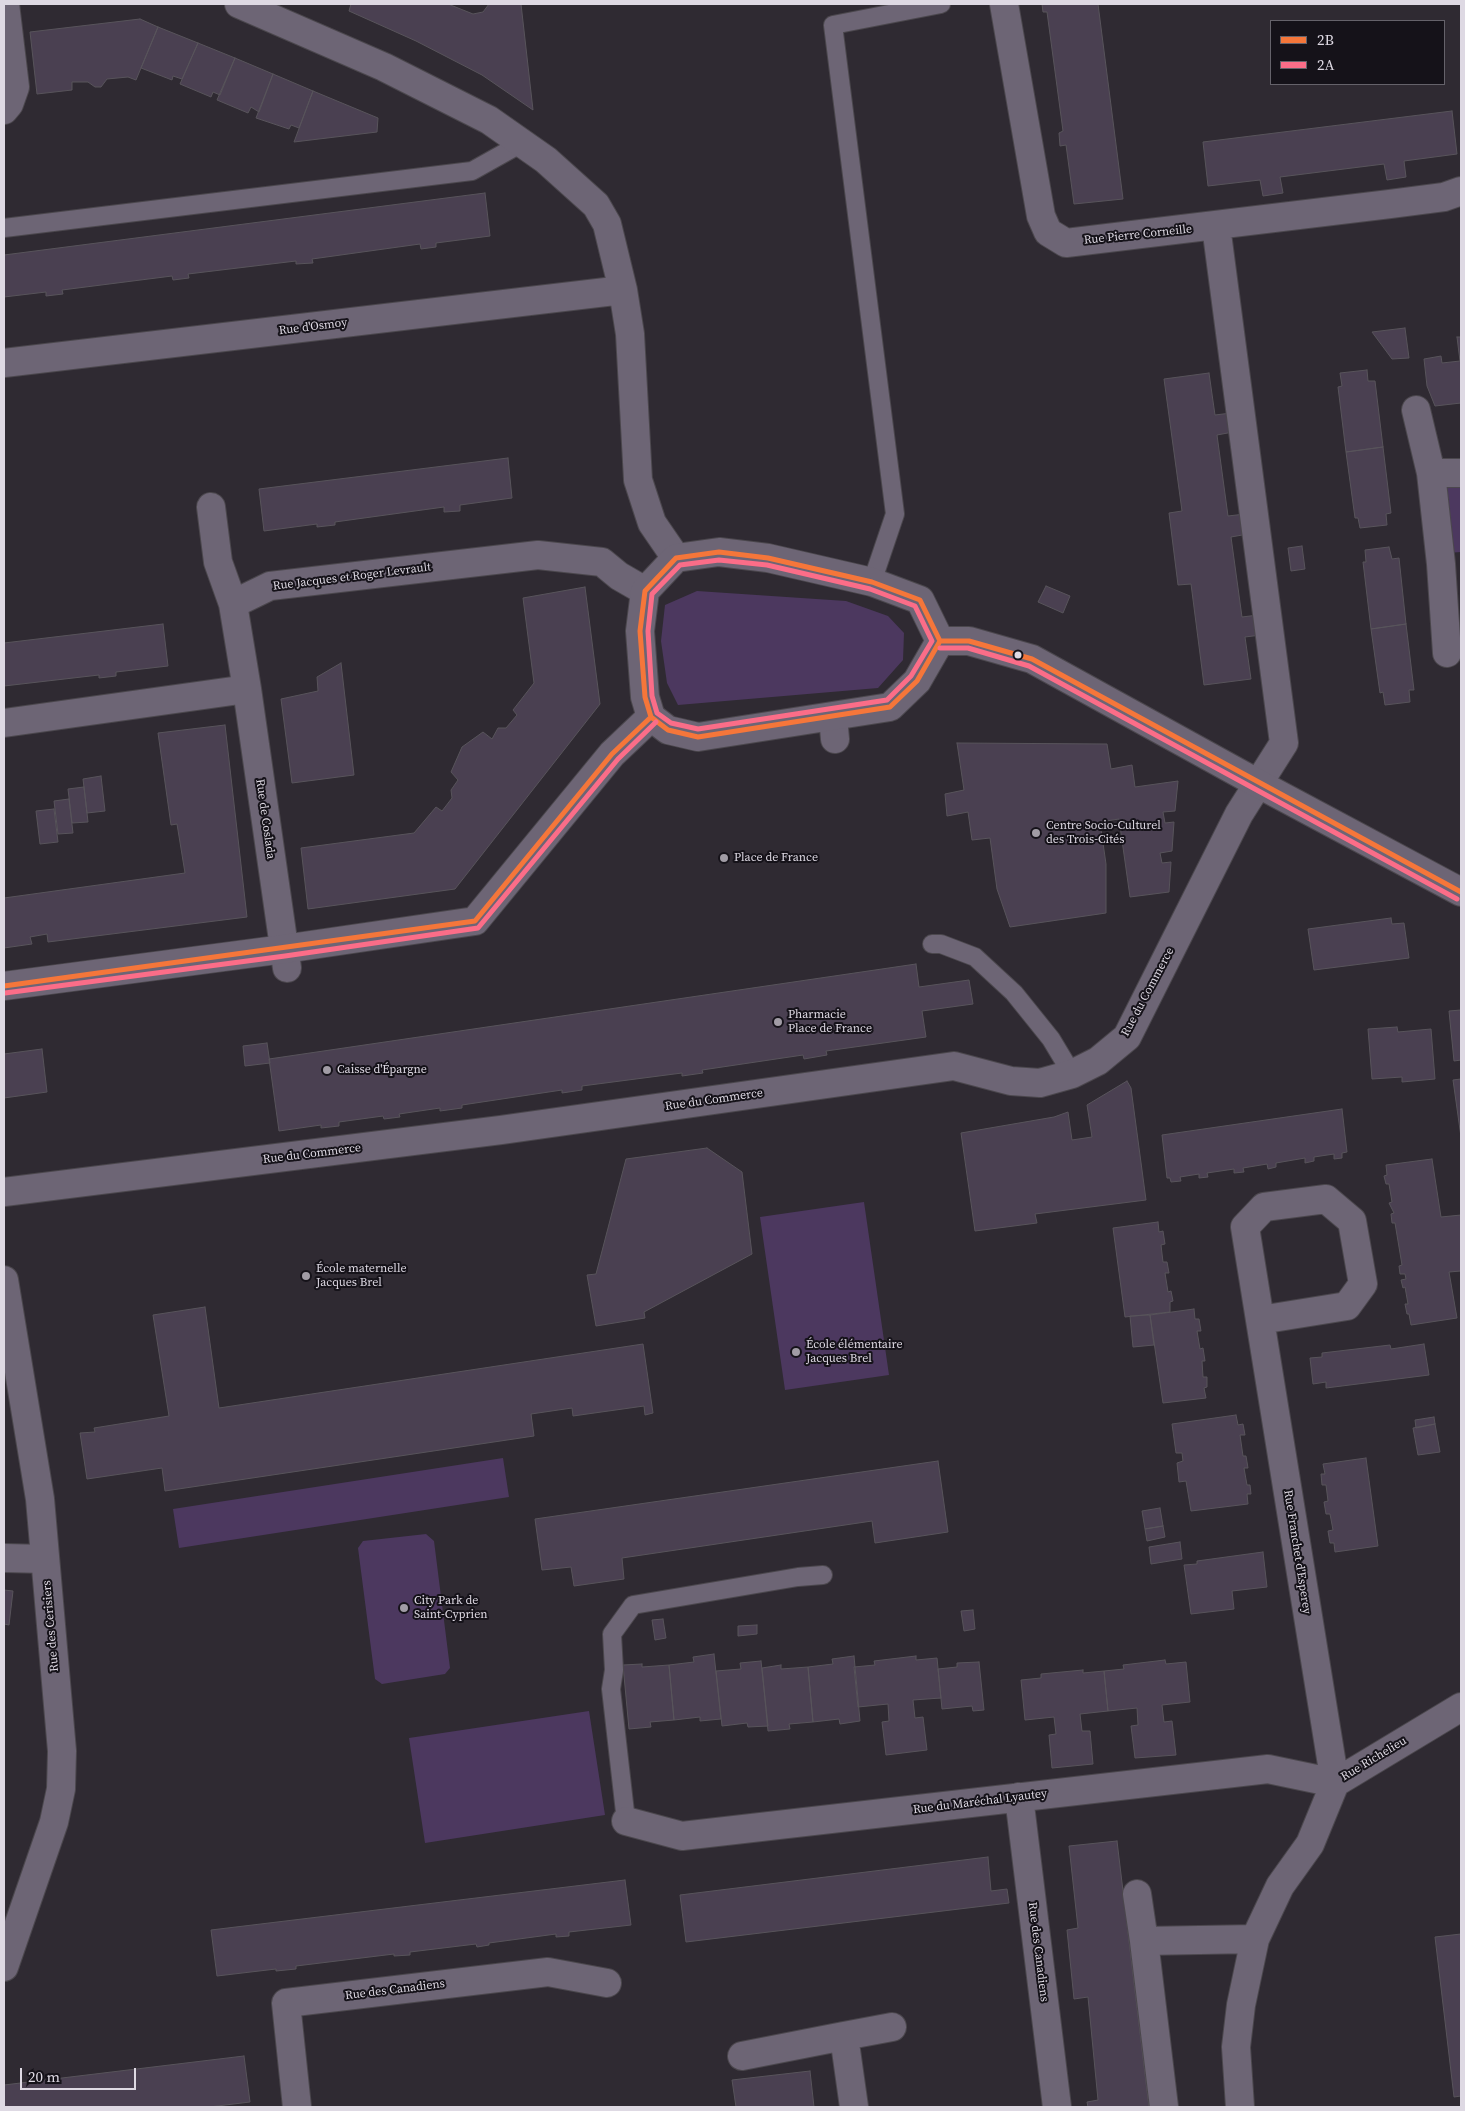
<!DOCTYPE html>
<html>
<head>
<meta charset="utf-8">
<style>
	body { margin:0 }
	#map { position:relative; width:1465px; height:2111px; overflow:hidden; background:#2f2a32; font-family:"Source Serif 4",serif }
	canvas { display:block }
	.frame { position:absolute; inset:0; border:5px solid #ded9e3; pointer-events:none }
	.legend { position:absolute; left:1270px; top:20px; width:175px; height:65px; box-sizing:border-box; background:#151219; border:1px solid #65626a; margin:0; padding:6px 9px; list-style:none; font-size:15px; color:#ded9e3 }
	.legend li { display:flex; align-items:center; gap:10px; height:25px }
	.legend b { width:25px; border:1px solid #65626a }
	.scale { position:absolute; left:20px; top:2068px; width:116px; height:22px; box-sizing:border-box; border:2px solid #ded9e3; border-top:0; padding-left:6px; font-size:15px; line-height:18px; white-space:nowrap; color:#ded9e3; -webkit-text-stroke:4px #151219; paint-order:stroke }
</style>
</head>
<body>
<div id="map">
<canvas width="1465" height="2111"></canvas>
<div class="frame"></div>
<ul class="legend">
<li><b style="height:6px;background:#f5763a"></b>2B</li>
<li><b style="height:6px;background:#fb6d88"></b>2A</li>
</ul>
<div class="scale">20 m</div>
</div>
<script>
const context = document.querySelector('canvas').getContext('2d');
context.lineJoin = 'round';
function fill(path, color) { context.fillStyle = color; context.fill(path, 'evenodd'); }
const poly = rows => new Path2D(rows.map(r => 'M' + r).join(''));
function stroke(path, color, width, dash) { context.strokeStyle = color; context.lineWidth = width; context.lineCap = dash ? 'butt' : 'round'; context.setLineDash(dash || []); context.stroke(path); }
function write(font, color, halo, rows, align = 'center') {
  context.font = font + ' "Source Serif 4",serif'; context.lineWidth = 4; context.setLineDash([]); context.textBaseline = 'middle'; context.strokeStyle = halo; context.fillStyle = color; for (const [text, x, y, turn = 0] of rows) {
    context.save(); context.translate(x, y); context.rotate((+turn || 0) * Math.PI / 180); context.textAlign = isNaN(turn) ? turn : align; if (halo) context.strokeText(text, 0, 0); context.fillText(text, 0, 0); context.restore();
  }
}
const green = poly([
	[1461,484,1461,552,1447,553,1443,485],
	[697,591,846,601,888,616,904,633,903,660,878,688,678,705,667,683,661,641,665,605],
	[864,1202,889,1375,785,1390,760,1217],
	[503,1458,509,1497,179,1548,173,1509],
	[426,1534,434,1541,450,1668,445,1674,382,1684,375,1679,358,1548,363,1541],
	[589,1711,605,1815,425,1843,409,1738]
]);
const building = poly([
	[351,4,448,4,473,14,483,12,489,4,521,4,533,110,482,75,416,41,349,11,351,4],
	[1042,4,1098,4,1123,199,1074,204,1066,145,1060,146,1059,133,1063,131,1047,12,1043,12,1042,4],
	[140,19,158,27,136,80,128,77,107,79,101,87,95,87,88,82,72,82,72,90,37,94,30,32,140,19],
	[158,27,198,43,182,79,173,76,172,80,141,68,158,27],
	[198,43,235,58,220,95,213,92,211,97,180,84,198,43],
	[235,58,273,74,259,112,251,107,248,113,217,100,235,58],
	[273,74,313,91,299,128,291,125,289,129,256,118,273,74],
	[313,91,378,118,377,132,294,142,313,91],
	[1452,111,1457,154,1404,161,1406,177,1387,180,1384,164,1280,177,1283,193,1263,196,1260,180,1208,186,1203,142,1452,111],
	[485,193,490,236,436,243,436,247,421,249,420,244,312,259,313,263,296,264,296,261,188,274,189,278,173,280,172,276,62,290,63,294,46,296,46,292,4,297,4,255,485,193],
	[1405,328,1409,358,1392,359,1372,332,1405,328],
	[1457,337,1461,337,1461,403,1435,406,1427,386,1424,359,1441,356,1442,363,1460,361,1457,337],
	[1367,370,1368,381,1375,381,1383,447,1346,452,1338,387,1342,386,1340,373,1367,370],
	[1209,373,1215,415,1231,413,1233,432,1217,435,1228,516,1245,514,1248,534,1231,537,1242,617,1258,615,1261,635,1245,637,1251,679,1204,685,1191,584,1178,585,1169,513,1182,511,1164,379,1209,373],
	[1383,447,1391,513,1386,514,1387,525,1360,528,1358,518,1355,518,1346,452,1383,447],
	[508,458,512,498,460,505,460,511,444,512,444,507,335,522,335,525,317,527,317,524,264,531,259,489,508,458],
	[1302,546,1305,569,1291,571,1288,548,1302,546],
	[1389,547,1392,559,1399,558,1406,624,1371,629,1363,562,1366,562,1365,550,1389,547],
	[1046,586,1070,596,1063,613,1038,602,1046,586],
	[585,587,600,704,455,889,308,909,301,848,414,833,436,807,442,811,452,798,451,790,458,780,451,772,462,747,483,732,492,739,498,728,506,728,517,715,513,710,534,683,523,598,585,587],
	[163,624,168,666,116,672,116,676,99,678,99,675,4,686,4,643,163,624],
	[1406,624,1414,690,1409,690,1410,702,1385,705,1383,692,1380,693,1371,629,1406,624],
	[341,663,354,775,292,783,281,699,318,691,317,677,341,663],
	[225,725,247,917,48,942,47,934,30,937,32,944,4,948,4,898,185,873,177,824,171,825,158,733,225,725],
	[957,743,1107,744,1111,769,1132,765,1135,787,1178,781,1175,811,1163,812,1165,823,1174,822,1172,851,1160,853,1162,863,1171,862,1169,892,1130,897,1119,819,1100,822,1106,864,1106,913,1010,927,997,889,990,838,972,840,968,812,947,816,945,794,964,790,957,743],
	[101,776,105,811,87,813,83,779,101,776],
	[84,787,88,822,72,823,68,789,84,787],
	[69,799,73,833,58,834,54,801,69,799],
	[54,809,58,842,40,844,36,811,54,809],
	[1391,918,1392,924,1404,923,1409,958,1314,970,1308,929,1391,918],
	[916,964,919,987,969,980,973,1004,922,1011,926,1037,826,1051,827,1055,804,1059,803,1055,702,1070,703,1073,682,1076,682,1073,582,1086,582,1090,562,1093,562,1090,462,1105,462,1108,440,1111,440,1108,399,1114,400,1117,384,1119,383,1116,339,1122,339,1126,321,1128,321,1125,279,1131,269,1059,916,964],
	[1461,1010,1461,1060,1454,1061,1449,1011,1461,1010],
	[1397,1027,1398,1032,1431,1029,1435,1079,1402,1082,1402,1077,1372,1079,1368,1029,1397,1027],
	[267,1043,270,1063,245,1066,243,1046,267,1043],
	[42,1049,47,1092,4,1098,4,1054,42,1049],
	[1461,1079,1461,1137,1453,1080,1461,1079],
	[1127,1081,1131,1088,1146,1200,1035,1214,1037,1223,975,1231,961,1133,1054,1117,1068,1112,1072,1140,1092,1137,1087,1105,1127,1081],
	[1342,1109,1347,1152,1342,1153,1342,1158,1334,1159,1334,1154,1314,1157,1314,1161,1305,1163,1305,1158,1276,1163,1276,1167,1268,1169,1267,1164,1243,1168,1244,1172,1234,1173,1234,1169,1207,1173,1208,1177,1199,1178,1199,1174,1180,1177,1181,1181,1171,1182,1170,1178,1167,1178,1162,1135,1342,1109],
	[707,1148,742,1172,752,1254,644,1312,645,1318,596,1326,587,1275,596,1274,626,1159,707,1148],
	[1432,1159,1441,1217,1461,1215,1461,1271,1449,1272,1457,1318,1411,1325,1409,1314,1407,1314,1405,1304,1408,1304,1405,1287,1403,1288,1401,1280,1406,1279,1405,1274,1400,1274,1399,1266,1402,1265,1395,1223,1392,1223,1391,1214,1394,1213,1389,1203,1392,1202,1389,1184,1386,1184,1384,1176,1387,1175,1386,1165,1432,1159],
	[1158,1222,1159,1232,1163,1231,1165,1244,1161,1245,1163,1262,1167,1262,1169,1273,1165,1273,1168,1292,1171,1291,1173,1301,1170,1302,1170,1312,1125,1317,1113,1228,1158,1222],
	[205,1307,219,1408,643,1344,653,1413,645,1415,644,1406,573,1416,572,1408,531,1414,534,1436,165,1491,162,1468,87,1479,80,1433,95,1432,94,1428,169,1416,153,1315,205,1307],
	[1194,1309,1195,1319,1199,1319,1201,1331,1197,1331,1200,1349,1203,1348,1205,1361,1202,1361,1203,1377,1207,1377,1207,1387,1204,1388,1206,1398,1163,1403,1150,1315,1194,1309],
	[1150,1315,1154,1345,1133,1347,1130,1316,1150,1315],
	[1424,1344,1429,1375,1326,1388,1326,1382,1313,1384,1310,1358,1322,1357,1322,1353,1390,1345,1391,1349,1424,1344],
	[1236,1415,1238,1425,1243,1424,1245,1435,1240,1435,1243,1456,1246,1456,1248,1468,1244,1468,1247,1485,1250,1485,1251,1494,1247,1494,1248,1504,1191,1511,1186,1481,1179,1482,1177,1463,1183,1461,1182,1453,1176,1453,1172,1424,1236,1415],
	[1434,1417,1435,1424,1416,1428,1415,1420,1434,1417],
	[1435,1424,1440,1452,1418,1455,1413,1428,1435,1424],
	[1366,1458,1378,1546,1335,1552,1334,1543,1330,1543,1328,1531,1333,1530,1330,1514,1326,1514,1324,1502,1328,1501,1326,1485,1322,1485,1321,1474,1325,1474,1323,1464,1366,1458],
	[938,1461,948,1532,875,1543,872,1521,622,1558,624,1579,574,1586,571,1567,542,1570,535,1519,938,1461],
	[1160,1508,1163,1526,1145,1529,1142,1511,1160,1508],
	[1163,1526,1165,1537,1147,1541,1145,1529,1163,1526],
	[1180,1542,1182,1559,1151,1564,1149,1547,1180,1542],
	[1263,1552,1267,1587,1232,1591,1234,1609,1191,1614,1184,1565,1197,1564,1197,1561,1263,1552],
	[4,1590,13,1591,9,1625,4,1624,4,1590],
	[973,1610,975,1629,964,1631,961,1611,973,1610],
	[663,1619,666,1638,655,1640,652,1620,663,1619],
	[757,1625,757,1634,738,1636,738,1626,757,1625],
	[714,1654,721,1719,700,1721,700,1717,674,1720,669,1665,694,1662,693,1657,714,1654],
	[854,1656,860,1721,840,1724,839,1719,813,1722,808,1667,833,1664,832,1659,854,1656],
	[916,1656,916,1660,937,1658,941,1698,913,1700,915,1718,923,1717,927,1750,886,1755,882,1722,889,1721,888,1704,858,1707,854,1667,875,1665,874,1661,916,1656],
	[1165,1660,1166,1664,1186,1662,1190,1702,1162,1705,1164,1722,1172,1721,1176,1755,1135,1758,1131,1726,1138,1725,1137,1708,1108,1711,1104,1671,1124,1669,1123,1665,1165,1660],
	[761,1661,768,1726,748,1727,747,1723,722,1726,716,1671,741,1669,740,1663,761,1661],
	[979,1662,984,1710,973,1711,972,1706,942,1709,938,1669,957,1667,957,1663,979,1662],
	[642,1664,642,1667,669,1665,674,1720,650,1722,651,1727,629,1729,623,1665,642,1664],
	[781,1665,781,1669,808,1667,813,1722,789,1724,790,1729,768,1731,762,1668,781,1665],
	[1083,1670,1083,1673,1104,1671,1108,1711,1080,1714,1082,1731,1090,1731,1093,1764,1052,1768,1049,1735,1056,1734,1054,1717,1025,1720,1021,1680,1041,1678,1041,1674,1083,1670],
	[1117,1841,1149,2107,1088,2107,1087,2102,1098,2100,1088,1997,1074,1999,1067,1930,1078,1928,1069,1846,1117,1841],
	[988,1857,991,1891,1007,1889,1009,1903,686,1942,680,1895,988,1857],
	[625,1880,631,1925,569,1932,569,1936,556,1937,556,1934,489,1943,489,1945,477,1947,476,1944,410,1952,410,1955,394,1956,394,1954,296,1966,296,1969,276,1971,276,1969,217,1976,211,1930,625,1880],
	[1461,1934,1461,2096,1454,2097,1435,1937,1461,1934],
	[244,2056,250,2102,209,2107,4,2107,4,2085,244,2056],
	[810,2071,814,2107,736,2107,732,2080,810,2071]
]);
const service = poly([
	[4,228,472,171,522,143],
	[872,582,895,514,833,25,941,4],
	[932,944,941,944,975,957,1014,993,1051,1039,1072,1074],
	[626,1821,611,1689,614,1670,612,1634,633,1605,798,1577,823,1575]
]);
const minor = poly([
	[239,4,384,67,489,120,546,160,596,205,607,224,623,290,630,334,638,480,652,523,676,558],
	[1004,4,1041,216,1048,232,1066,243,1390,204,1444,197,1461,191],
	[4,110,9,104,15,87,5,4],
	[4,363,623,290],
	[1416,410,1431,473],
	[211,507,218,562,233,604],
	[1447,653,1441,564,1431,473,1461,473],
	[247,689,287,968],
	[833,717,835,739],
	[4,723,247,689,233,604,270,586,538,555,602,562,619,576,645,591],
	[4,1192,501,1130,954,1066,1011,1081,1040,1083,1072,1074,1098,1061,1127,1037,1239,814,1284,743,1216,226],
	[4,1280,40,1499,62,1751,61,1789,54,1822,4,1967],
	[4,1558,45,1559],
	[1019,1797,1057,2107],
	[626,1821,682,1836,1268,1769,1335,1783,1260,1320,1245,1227,1264,1207,1326,1199,1352,1221,1363,1284,1347,1306,1260,1320],
	[1137,1894,1144,1941],
	[742,2056,844,2036],
	[297,2107,286,2003,548,1972,607,1983],
	[854,2107,844,2036,892,2027],
	[1164,2107,1144,1941,1255,1939],
	[1240,2107,1236,2047,1241,2005,1255,1939,1280,1886,1310,1844,1335,1783,1461,1707]
]);
const tertiary = poly([
	[719,552,768,558,872,582,920,600,940,641,917,681,890,707,698,737,668,730,651,717,645,697,640,631,645,591,676,558,719,552],
	[940,641,969,641,1032,659,1257,783,1461,892],
	[4,986,284,949,475,921,612,754,651,717]
]);
const bus1 = poly([
	[719,552,768,558,872,582,920,600,940,641,917,681,890,707,698,737,668,730,651,717,645,697,640,631,645,591,676,558,719,552],
	[940,641,969,641,1032,659,1461,892],
	[4,986,475,921,612,754,651,717]
]);
const bus2 = poly([
	[719,560,767,565,870,589,915,606,932,641,911,676,887,700,698,729,671,723,657,713,652,696,648,631,652,594,680,565,719,560],
	[940,648,968,648,1029,666,1457,899],
	[5,993,285,956,478,928,618,759,656,722]
]);
const markers = [
	[1018,655,4.5,"#ded9e3"],
	[1036,833,5,"#a19ca5"],
	[724,858,5,"#a19ca5"],
	[778,1022,5,"#a19ca5"],
	[327,1070,5,"#a19ca5"],
	[306,1276,5,"#a19ca5"],
	[796,1352,5,"#a19ca5"],
	[404,1608,5,"#a19ca5"]
];
const streetNames = [
	["Rue Pierre Corneille",1138,235,-6],
	["Rue d'Osmoy",313,327,-7],
	["Rue Jacques et Roger Levrault",352,577,-7],
	["Rue de Coslada",265,819,82],
	["Rue du Commerce",1148,992,-62],
	["Rue du Commerce",714,1100,-8],
	["Rue du Commerce",312,1154,-7],
	["Rue Franchet d'Esperey",1297,1552,81],
	["Rue des Cerisiers",51,1626,-95],
	["Rue Richelieu",1374,1759,-31],
	["Rue du Maréchal Lyautey",980,1802,-7],
	["Rue des Canadiens",1038,1952,83],
	["Rue des Canadiens",395,1990,-7]
];
const poiNames = [
	["Centre Socio-Culturel",1046,826],
	["des Trois-Cités",1046,840],
	["Place de France",734,858],
	["Pharmacie",788,1015],
	["Place de France",788,1029],
	["Caisse d'Épargne",337,1070],
	["École maternelle",316,1269],
	["Jacques Brel",316,1283],
	["École élémentaire",806,1345],
	["Jacques Brel",806,1359],
	["City Park de",414,1601],
	["Saint-Cyprien",414,1615]
];
fill(green, '#4c385f');
fill(building, '#4a4051');
stroke(building, '#58545b', 1);
stroke(service, '#4b474d', 20);
stroke(minor, '#4b474d', 30);
stroke(tertiary, '#4b474d', 30);
stroke(service, '#6d6575', 18);
stroke(minor, '#6d6575', 28);
stroke(tertiary, '#6d6575', 28);
stroke(bus1, '#f5763a', 5);
stroke(bus2, '#fb6d88', 5);
for (const [x, y, r, color] of markers) { const dot = new Path2D(); dot.arc(x, y, r, 0, 2 * Math.PI); context.fillStyle = color; context.fill(dot); stroke(dot, '#151219', 2); }
write('12px', '#ded9e3', '#151219', streetNames);
write('12px', '#ded9e3', '#151219', poiNames, 'left');
</script>
</body>
</html>
